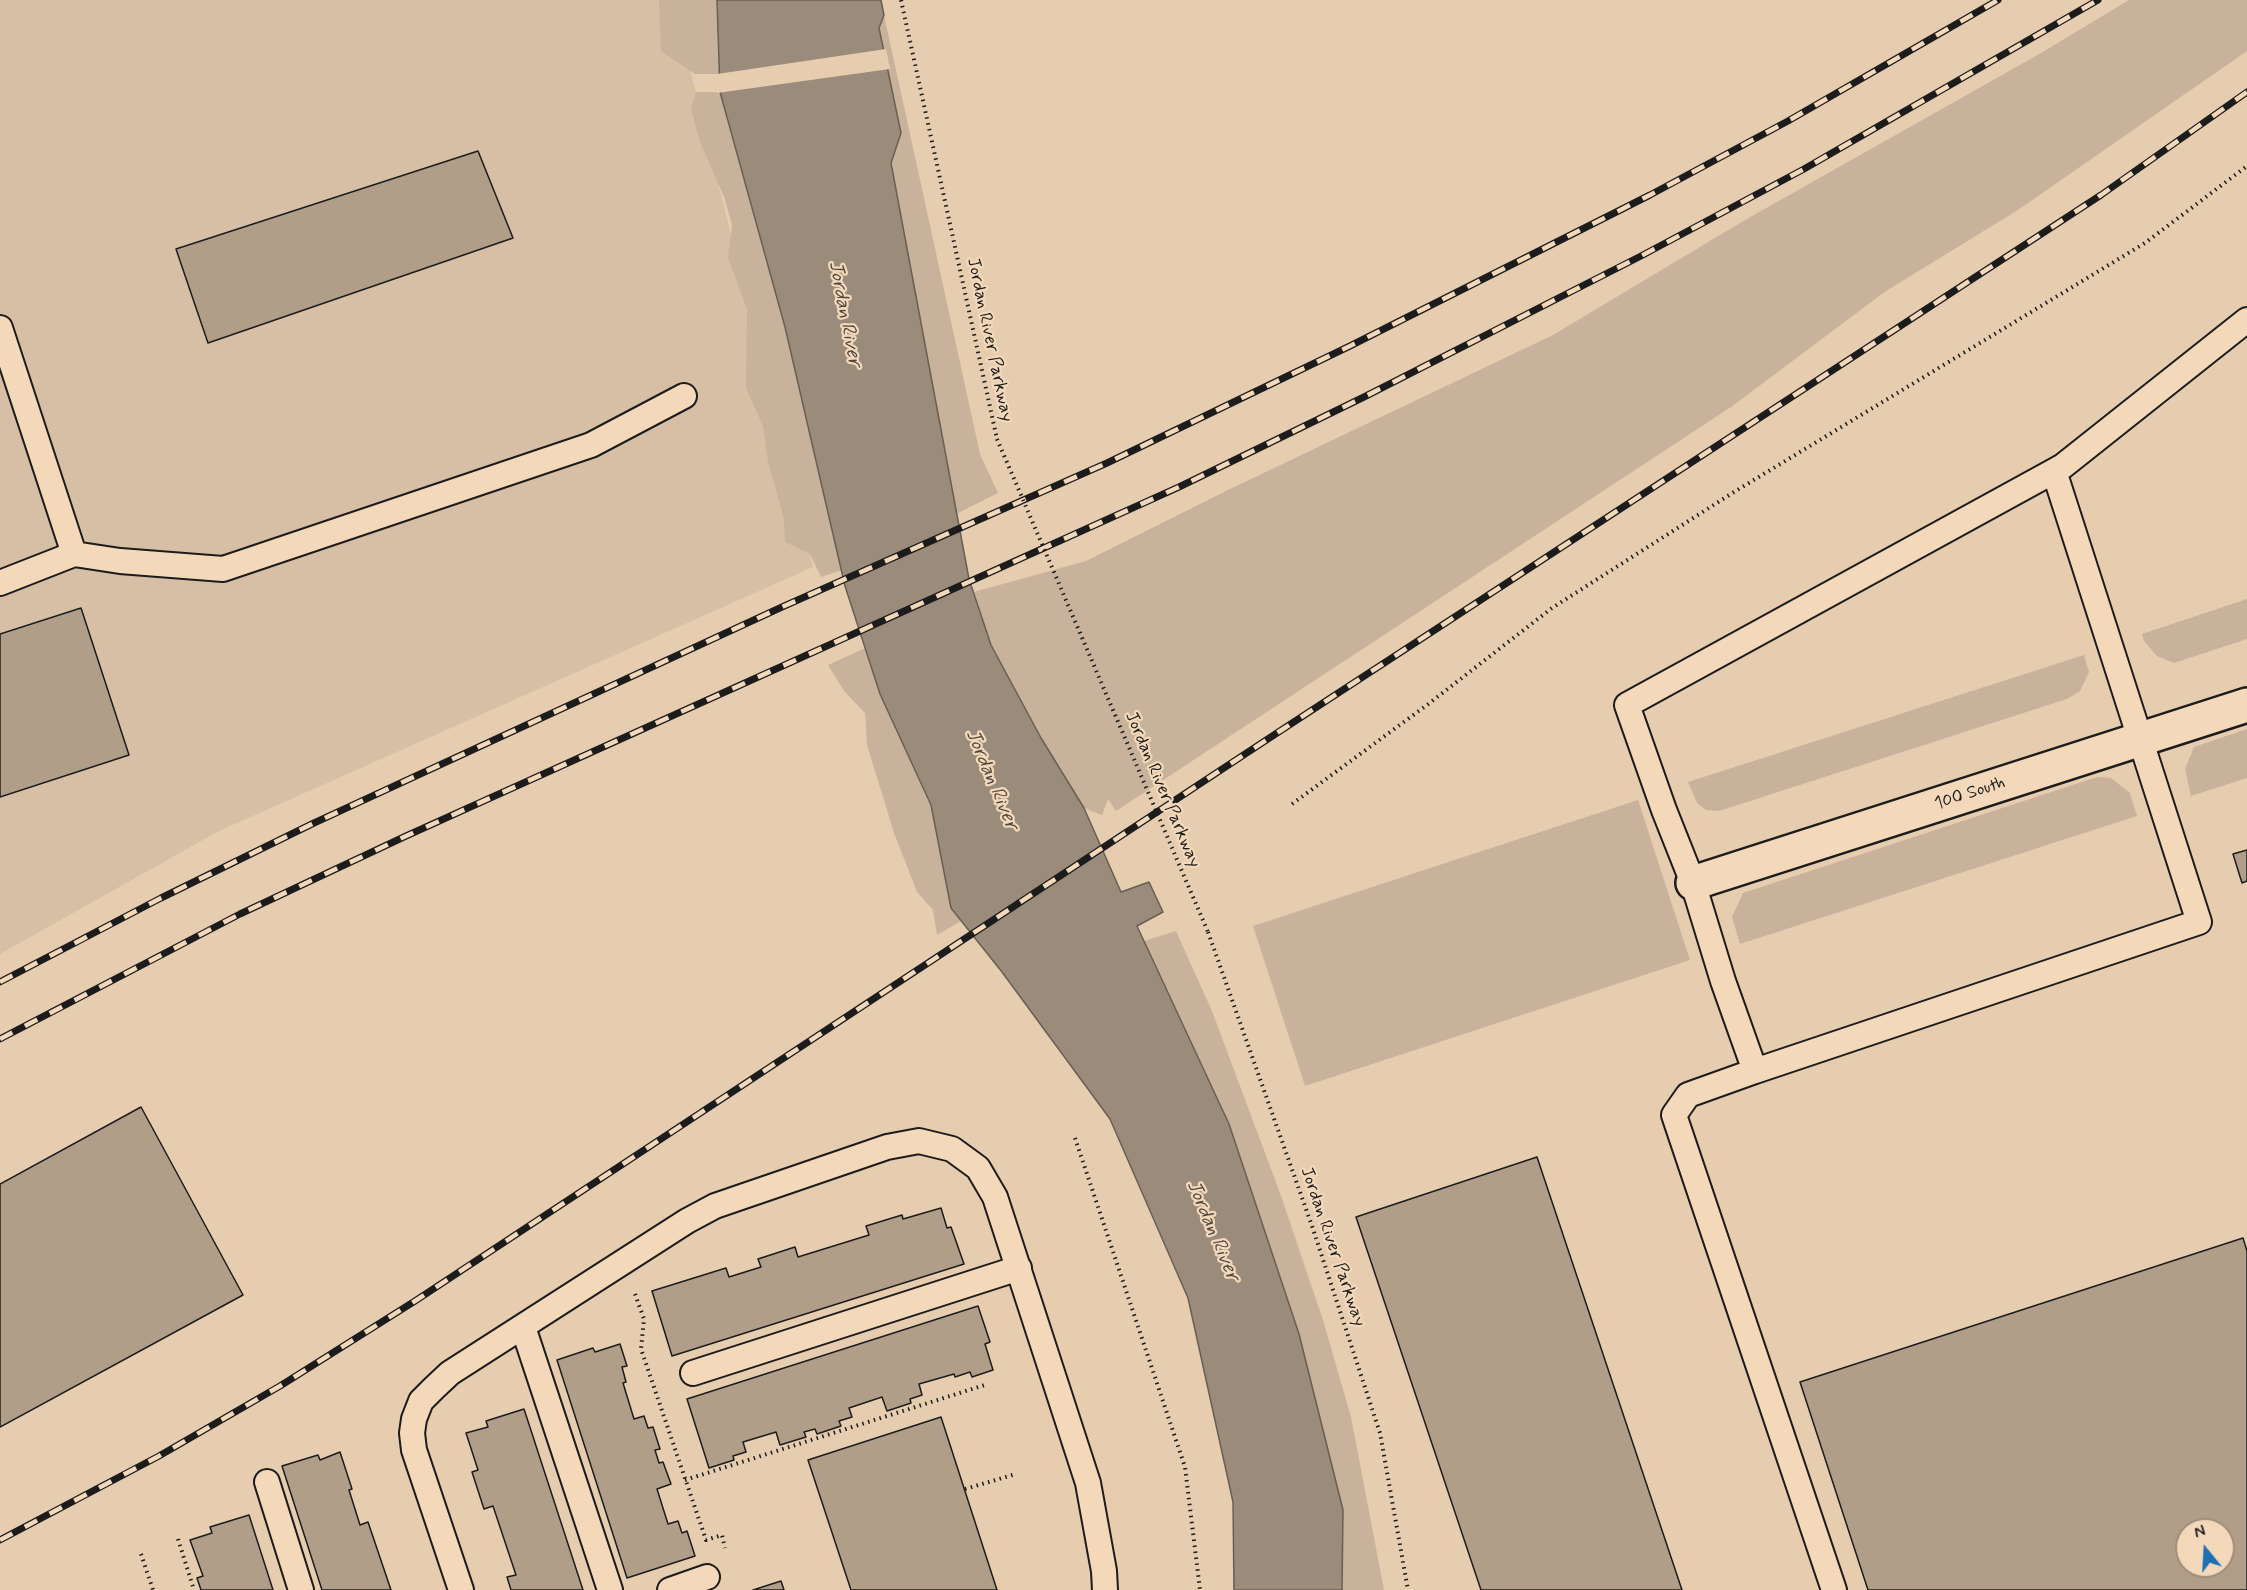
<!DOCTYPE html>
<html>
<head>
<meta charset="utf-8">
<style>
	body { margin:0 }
	#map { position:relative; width:2247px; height:1590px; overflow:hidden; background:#e6cdb0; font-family:Mynerve,sans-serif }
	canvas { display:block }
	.north { position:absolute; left:2175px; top:1518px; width:60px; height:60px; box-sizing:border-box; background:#f3d8ba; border:2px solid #9d8d7b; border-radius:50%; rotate:342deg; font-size:16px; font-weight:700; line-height:24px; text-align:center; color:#1c1c1c }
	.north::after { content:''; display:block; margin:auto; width:21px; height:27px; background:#1f6fb2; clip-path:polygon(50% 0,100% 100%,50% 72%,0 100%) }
</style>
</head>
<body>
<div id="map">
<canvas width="2247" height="1590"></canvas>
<div class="north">N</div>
</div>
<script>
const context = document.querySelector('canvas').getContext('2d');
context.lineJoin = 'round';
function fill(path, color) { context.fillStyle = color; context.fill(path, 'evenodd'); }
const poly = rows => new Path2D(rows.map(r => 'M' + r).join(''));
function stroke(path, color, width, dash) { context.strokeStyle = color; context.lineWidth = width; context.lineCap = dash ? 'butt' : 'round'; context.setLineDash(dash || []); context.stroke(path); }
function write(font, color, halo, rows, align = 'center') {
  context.font = font + ' Mynerve,sans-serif'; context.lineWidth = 4.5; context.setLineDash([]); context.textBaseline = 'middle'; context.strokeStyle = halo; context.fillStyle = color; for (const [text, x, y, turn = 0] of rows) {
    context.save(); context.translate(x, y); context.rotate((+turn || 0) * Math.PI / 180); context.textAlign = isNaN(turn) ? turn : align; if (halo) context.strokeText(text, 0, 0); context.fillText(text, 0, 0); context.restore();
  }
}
const built = poly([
	[0,0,673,0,813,567,219,831,0,954]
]);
const green = poly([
	[659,0,717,0,720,74,695,74,661,51],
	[2129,0,2247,0,2247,51,2018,210,1886,291,1731,407,1116,811,1108,799,1102,815,1084,808,1041,738,991,645,974,592,1086,561,1230,489,1553,335,1745,220,2041,53],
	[884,15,980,454,998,493,956,514,891,163,901,133,879,28],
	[696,92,720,92,785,327,842,570,821,577,810,554,785,542,784,519,768,461,763,426,746,388,747,309,728,258,732,225,724,197,700,142,691,109],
	[2247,599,2247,639,2174,663,2157,656,2144,641,2142,634],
	[865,648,880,694,931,805,951,908,961,921,937,935,933,910,917,892,894,833,867,745,865,713,844,691,828,665],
	[2084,655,2089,672,2080,691,2067,699,1719,811,1706,810,1697,803,1688,782],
	[2247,729,2247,778,2191,796,2185,769,2194,747],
	[2097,777,2111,778,2130,793,2137,816,1740,944,1732,917,1743,893],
	[1638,800,1690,960,1305,1086,1253,926],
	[1176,931,1212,1011,1280,1193,1323,1320,1351,1417,1384,1590,1342,1590,1343,1510,1299,1334,1229,1124,1144,941]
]);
const water = poly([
	[717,0,881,0,884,15,879,28,901,133,891,163,969,579,991,645,1041,738,1084,808,1121,892,1149,882,1163,912,1137,926,1229,1124,1299,1334,1343,1510,1342,1590,1234,1590,1233,1502,1188,1298,1110,1119,1002,972,951,908,931,805,880,694,845,586,785,327,720,92,717,0]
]);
const pier = poly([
	[886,49,890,69,717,93,717,74]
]);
const building = poly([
	[478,151,513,238,208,343,176,249,478,151],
	[81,608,129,755,0,797,0,634,81,608],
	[2247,850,2247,881,2242,883,2233,854,2247,850],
	[141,1107,243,1295,0,1427,0,1184,141,1107],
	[1537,1157,1682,1590,1481,1590,1356,1217,1537,1157],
	[941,1208,947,1228,951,1227,964,1264,672,1356,652,1291,726,1268,729,1277,761,1267,758,1259,795,1247,798,1257,869,1235,866,1226,902,1215,903,1219,941,1208],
	[2243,1238,2247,1251,2247,1590,1868,1590,1800,1382,2243,1238],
	[2187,1530,2223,1530,2223,1566,2187,1566,2187,1530],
	[978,1306,990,1342,985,1344,993,1370,972,1377,970,1372,955,1377,954,1374,919,1384,922,1395,910,1399,911,1403,887,1411,882,1397,849,1408,852,1417,839,1421,841,1426,817,1434,815,1429,804,1432,806,1437,780,1445,776,1432,743,1442,746,1452,733,1456,734,1460,709,1468,687,1399,978,1306],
	[620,1344,627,1366,622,1367,626,1382,623,1383,634,1419,644,1416,648,1428,653,1427,660,1449,655,1450,659,1463,663,1462,671,1484,657,1489,668,1524,678,1521,682,1533,687,1531,695,1556,627,1578,557,1360,593,1348,595,1352,620,1344],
	[524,1409,583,1590,511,1590,507,1577,516,1575,493,1506,484,1509,472,1472,478,1470,466,1433,488,1427,486,1421,524,1409],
	[941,1417,997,1590,851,1590,808,1460,941,1417],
	[340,1452,352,1489,349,1490,360,1525,368,1522,391,1590,322,1590,282,1466,318,1455,320,1460,340,1452],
	[249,1515,273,1590,201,1590,197,1578,203,1576,190,1540,212,1533,210,1527,249,1515],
	[781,1581,784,1590,753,1590,781,1581]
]);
const path = poly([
	[901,0,997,439],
	[1292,804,1427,705,1552,608,1734,492,2145,243,2247,166],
	[1208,932,1312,1226,1380,1433,1408,1590],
	[1075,1138,1185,1467,1200,1590],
	[635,1294,644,1319,641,1349,706,1540,722,1535,725,1548],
	[685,1480,988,1384],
	[965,1489,1016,1474],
	[178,1539,194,1590],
	[141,1554,153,1590]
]);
const service = poly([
	[0,328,74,554,0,583],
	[2054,471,2199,922,1755,1071,1723,981,1693,883,1664,810,1627,705,2054,471,2063,466,2247,320],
	[74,554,120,561,223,569,591,445,684,396],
	[1755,1071,1688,1095,1674,1115,1834,1590],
	[523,1327,610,1590],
	[693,1373,1019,1268],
	[267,1482,301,1590],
	[461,1590,414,1450,412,1433,414,1419,421,1401,434,1388,450,1373,687,1221,715,1206,887,1147,919,1141,952,1149,978,1168,995,1197,1088,1483,1104,1571,1105,1590],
	[670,1590,707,1577]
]);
const minor = poly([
	[1693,883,2247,705]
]);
const rail = poly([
	[0,982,161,898,314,823,782,607,1107,463,1350,346,1650,195,1788,121,1998,0],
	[0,1039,240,914,406,836,1179,487,1364,397,1641,256,1804,169,2098,0],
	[0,1540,159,1456,280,1386,415,1301,1280,731,2101,195,2247,92]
]);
const pathBridge = poly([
	[997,439,1208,932]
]);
const streetNames = [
	["Jordan River Parkway",989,340,78],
	["Jordan River Parkway",1162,790,67],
	["100 South",1970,794,-18],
	["Jordan River Parkway",1332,1247,71]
];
const waterNames = [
	["Jordan River",844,314,79],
	["Jordan River",991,780,67],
	["Jordan River",1212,1231,67]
];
fill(built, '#d6bfa4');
fill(green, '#c8b29b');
fill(water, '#9b8b7a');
stroke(water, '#685f54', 1.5);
fill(pier, '#e6cdb0');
fill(building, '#b19e89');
stroke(building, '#1c1c1c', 1.5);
stroke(service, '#1c1c1c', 28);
stroke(minor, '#1c1c1c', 38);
stroke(path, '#1c1c1c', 4, [1.5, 4.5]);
stroke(service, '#f3d8ba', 24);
stroke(minor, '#f3d8ba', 33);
stroke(rail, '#1c1c1c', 7);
stroke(rail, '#f3d8ba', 4.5, [14]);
stroke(pathBridge, '#1c1c1c', 4, [1.5, 4.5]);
write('18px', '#1c1c1c', '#f3d8ba', streetNames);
write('italic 20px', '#4f4842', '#f3d8ba', waterNames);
</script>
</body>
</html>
